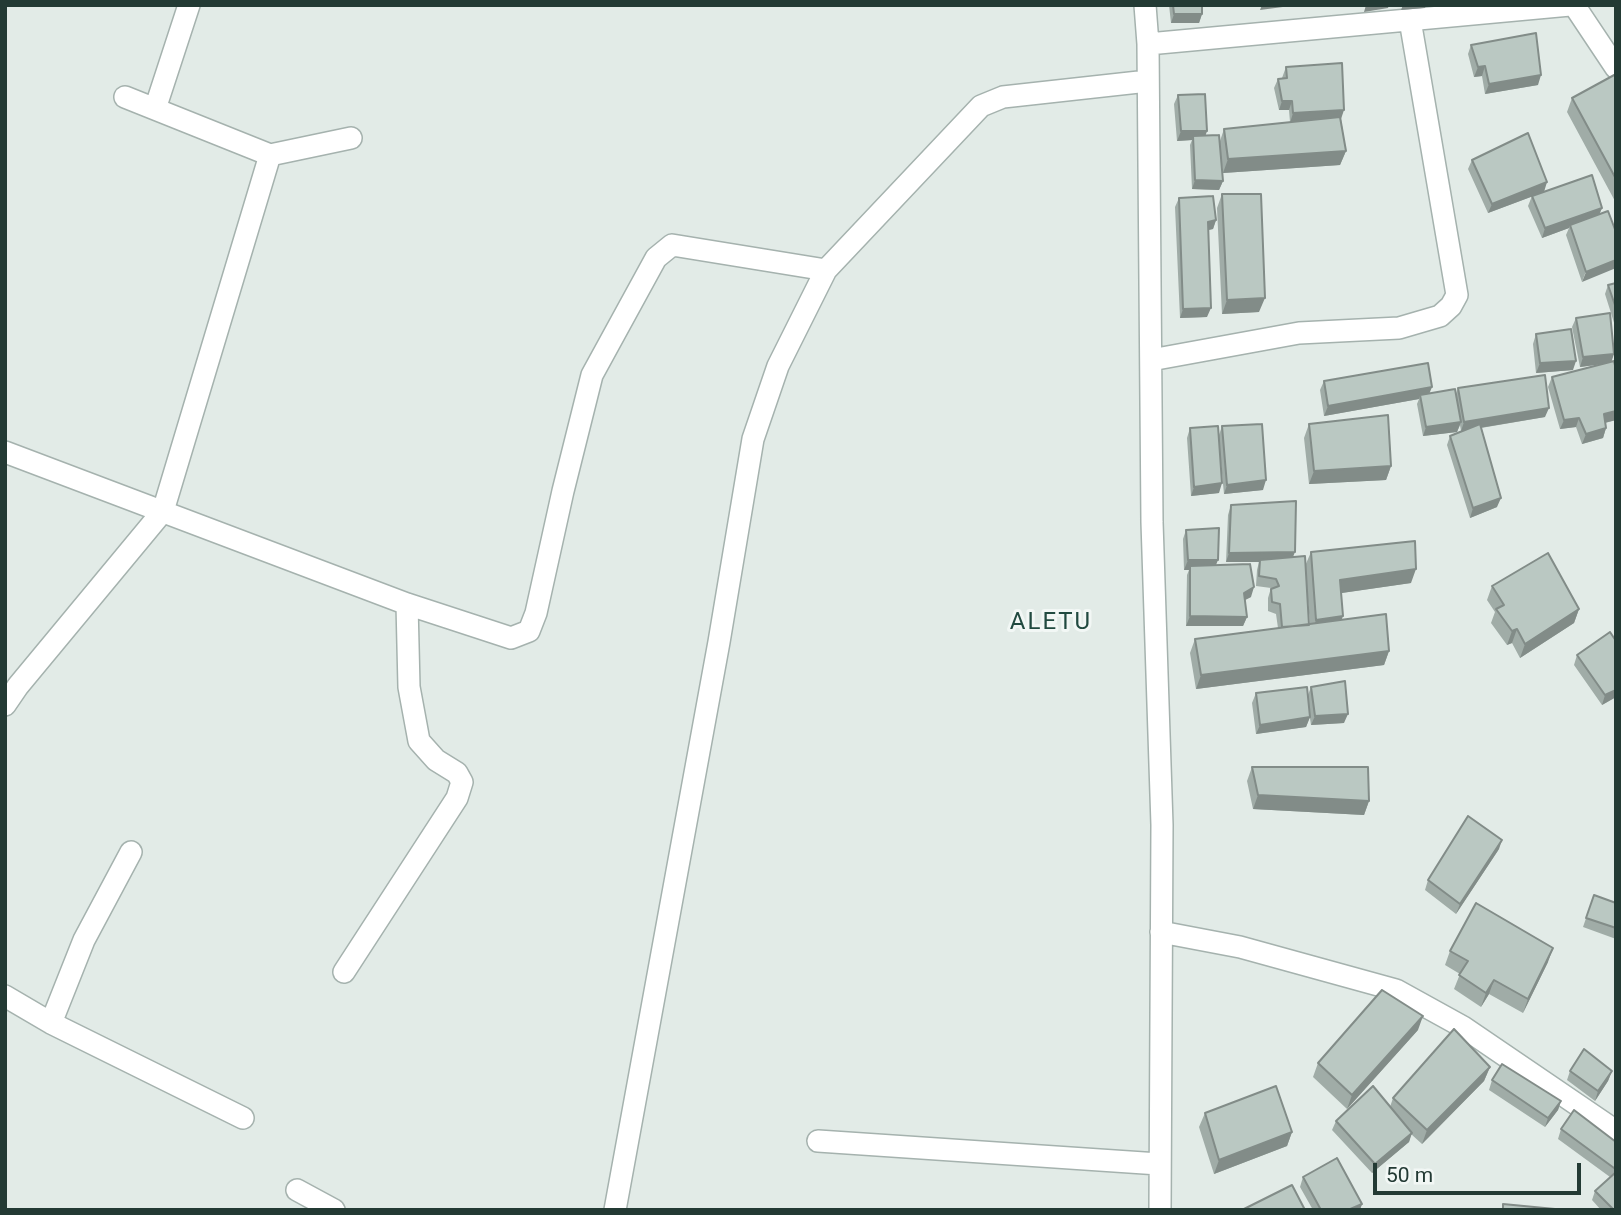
<!DOCTYPE html>
<html>
<head>
<meta charset="utf-8">
<style>
	body { margin:0 }
	#map { position:relative; width:1621px; height:1215px; overflow:hidden; background:#e2ebe7; font-family:Roboto,sans-serif }
	canvas { display:block }
	.frame { position:absolute; inset:0; border:7px solid #233a34; pointer-events:none }
	.scale { position:absolute; left:1373px; top:1163px; width:208px; height:32px; box-sizing:border-box; border:4px solid #233a34; border-top:0; padding-left:9px; font-size:21px; line-height:24px; white-space:nowrap; color:#233a34; -webkit-text-stroke:5px #f2f7f5; paint-order:stroke }
</style>
</head>
<body>
<div id="map">
<canvas width="1621" height="1215"></canvas>
<div class="frame"></div>
<div class="scale">50 m</div>
</div>
<script>
const context = document.querySelector('canvas').getContext('2d');
context.lineJoin = 'round';
const poly = rows => new Path2D(rows.map(r => 'M' + r).join(''));
function stroke(path, color, width, dash) { context.strokeStyle = color; context.lineWidth = width; context.lineCap = dash ? 'butt' : 'round'; context.setLineDash(dash || []); context.stroke(path); }
function fill(path, color) { context.fillStyle = color; context.fill(path, 'evenodd'); }
function write(font, color, halo, rows, align = 'center') {
  context.font = font + ' Roboto,sans-serif'; context.lineWidth = 6; context.setLineDash([]); context.textBaseline = 'middle'; context.strokeStyle = halo; context.fillStyle = color; for (const [text, x, y, turn = 0] of rows) {
    context.save(); context.translate(x, y); context.rotate((+turn || 0) * Math.PI / 180); context.textAlign = isNaN(turn) ? turn : align; if (halo) context.strokeText(text, 0, 0); context.fillText(text, 0, 0); context.restore();
  }
}
const minor = poly([
	[1145,5,1148,44,1152,522,1162,825,1160,1210],
	[1574,5,1616,68],
	[1148,44,1570,5],
	[125,97,270,155,351,138],
	[155,109,189,5],
	[1151,360,1299,333,1399,328,1440,316,1451,306,1457,295,1410,20],
	[5,452,407,604,511,638,529,631,536,613,563,491,592,375,656,258,672,245,826,270],
	[5,705,18,686,163,511,270,155],
	[1161,932,1240,947,1396,990,1463,1027,1616,1131],
	[344,972,457,798,462,782,457,773,436,760,419,741,409,687,407,604],
	[5,996,51,1023,243,1118],
	[51,1023,84,940,131,852],
	[818,1141,1159,1164],
	[297,1190,334,1210],
	[615,1210,719,642,753,439,778,366,826,270,981,106,1003,97,1148,81]
]);
const wall = poly([
	[1169,5,1202,5,1202,14,1199,23,1171,23],
	[1471,45,1538,85,1485,94,1482,76,1474,77,1468,54],
	[1286,67,1341,119,1346,151,1340,165,1223,173,1221,157,1223,181,1219,190,1192,189,1190,145,1192,140,1177,141,1174,104,1178,95,1207,131,1205,135,1220,141,1224,129,1290,122,1289,110,1279,110,1274,88,1278,79,1282,78],
	[1616,74,1616,203,1567,112,1572,98],
	[1472,160,1544,192,1488,213,1468,169],
	[1222,194,1259,312,1222,314,1217,208],
	[1532,196,1602,208,1599,215,1608,211,1582,282,1566,235,1569,228,1542,238,1528,206],
	[1179,198,1216,220,1213,229,1208,230,1207,317,1180,318,1175,207],
	[1616,283,1616,329,1605,294,1608,285],
	[1576,318,1611,362,1616,420,1605,423,1606,428,1603,438,1582,444,1576,427,1560,429,1548,387,1552,377,1601,364,1580,367,1572,327],
	[1536,334,1573,370,1536,373,1533,344],
	[1324,381,1430,393,1456,394,1458,388,1545,417,1481,428,1497,507,1470,518,1447,445,1450,436,1461,431,1460,425,1457,432,1423,436,1417,404,1419,399,1324,416,1320,390],
	[1309,424,1391,466,1386,480,1309,484,1304,438],
	[1222,426,1263,490,1224,494,1221,463,1219,493,1191,496,1187,438,1190,428,1219,435],
	[1231,505,1293,557,1309,624,1310,624,1305,566,1311,552,1411,583,1341,593,1342,620,1389,651,1384,665,1196,689,1190,653,1195,639,1278,628,1276,614,1268,611,1268,598,1271,588,1256,586,1257,570,1259,562,1226,562,1228,515],
	[1186,530,1216,565,1251,597,1245,600,1247,617,1243,626,1186,626,1187,575,1189,570,1184,570,1183,539],
	[1492,586,1579,609,1574,623,1520,658,1512,643,1507,645,1491,623,1495,612,1487,600],
	[1616,641,1616,697,1602,705,1574,665,1577,655],
	[1311,687,1344,723,1311,725,1309,712,1310,717,1306,727,1256,734,1252,703,1256,693,1308,695],
	[1252,767,1369,801,1364,815,1253,809,1247,781],
	[1499,849,1456,914,1425,890,1428,880],
	[1594,895,1616,903,1616,939,1583,927],
	[1450,951,1548,962,1523,1013,1489,994,1481,1007,1454,989,1460,974,1445,965],
	[1418,1030,1347,1109,1313,1077,1318,1063],
	[1490,1067,1484,1081,1422,1144,1411,1134,1409,1142,1372,1173,1332,1130,1336,1121,1390,1107,1393,1098],
	[1570,1071,1612,1071,1608,1081,1595,1101,1567,1080],
	[1492,1080,1561,1101,1558,1110,1545,1127,1489,1090],
	[1205,1113,1292,1132,1287,1146,1214,1174,1199,1127],
	[1561,1129,1616,1142,1616,1210,1601,1210,1592,1200,1595,1191,1610,1177,1558,1139],
	[1303,1177,1360,1210,1313,1210,1300,1187]
]);
const shadedWall = poly([
	[1262,5,1298,5,1260,10],
	[1366,5,1389,5,1388,8,1364,12],
	[1403,5,1426,5,1425,8,1401,10],
	[1174,14,1202,14,1199,23,1171,23],
	[1485,66,1482,76,1474,77,1478,67],
	[1541,75,1538,85,1485,94,1489,84],
	[1282,101,1292,101,1289,110,1279,110],
	[1344,110,1341,119,1290,123,1293,113],
	[1181,131,1207,131,1204,140,1193,136,1192,140,1177,141],
	[1346,151,1340,165,1223,173,1228,159],
	[1195,180,1223,181,1219,190,1192,189],
	[1547,182,1544,192,1488,213,1492,204],
	[1602,208,1598,217,1570,225,1569,228,1542,238,1545,228],
	[1216,220,1213,229,1204,231,1208,222],
	[1616,260,1616,268,1582,282,1586,272],
	[1265,298,1259,312,1222,314,1227,300],
	[1211,308,1207,317,1180,318,1183,309],
	[1614,354,1611,363,1580,367,1583,357],
	[1576,361,1573,370,1536,373,1540,363],
	[1432,387,1428,397,1420,395,1419,399,1324,416,1328,406],
	[1549,408,1545,417,1461,431,1464,422],
	[1616,411,1616,420,1600,424,1604,414],
	[1579,418,1576,427,1560,429,1564,420],
	[1461,422,1457,432,1423,436,1426,427],
	[1606,428,1603,438,1582,444,1586,434],
	[1391,466,1386,480,1309,484,1314,471],
	[1266,480,1263,490,1224,494,1227,485],
	[1222,483,1219,493,1191,496,1194,487],
	[1501,498,1497,507,1470,518,1473,508],
	[1295,552,1291,562,1226,562,1229,553],
	[1188,560,1218,560,1214,570,1190,566,1189,570,1184,570],
	[1416,569,1411,583,1335,594,1340,580],
	[1254,587,1251,597,1241,602,1244,593],
	[1579,609,1574,623,1520,658,1525,644],
	[1190,616,1247,617,1243,626,1186,626],
	[1343,616,1338,630,1311,634,1316,620],
	[1517,629,1512,643,1507,645,1512,631],
	[1389,651,1384,665,1196,689,1201,675],
	[1616,690,1616,697,1602,705,1605,695],
	[1348,714,1344,723,1311,725,1315,716],
	[1310,717,1306,727,1256,734,1260,725],
	[1258,795,1369,801,1364,815,1253,809],
	[1502,840,1499,849,1456,914,1460,904],
	[1553,948,1548,962,1523,1013,1528,999],
	[1494,980,1489,994,1481,1007,1486,993],
	[1423,1016,1418,1030,1347,1109,1352,1095],
	[1490,1067,1484,1081,1422,1144,1427,1130],
	[1612,1071,1608,1081,1595,1101,1598,1091],
	[1561,1101,1558,1110,1545,1127,1548,1118],
	[1292,1132,1287,1146,1214,1174,1219,1160],
	[1412,1133,1409,1142,1372,1173,1375,1164],
	[1362,1204,1360,1210,1348,1210]
]);
const building = poly([
	[1173,5,1202,5,1202,14,1174,14,1173,5],
	[1536,33,1541,75,1489,84,1485,66,1478,67,1471,45,1536,33],
	[1342,63,1344,110,1293,113,1292,101,1282,101,1278,79,1287,78,1286,67,1342,63],
	[1616,74,1616,179,1572,98,1616,74],
	[1205,94,1207,131,1181,131,1178,95,1205,94],
	[1340,117,1346,151,1228,159,1224,129,1340,117],
	[1528,133,1547,182,1492,204,1472,160,1528,133],
	[1219,135,1223,181,1195,180,1193,136,1219,135],
	[1592,175,1602,208,1545,228,1532,196,1592,175],
	[1222,194,1261,194,1265,298,1227,300,1222,194],
	[1213,196,1216,220,1208,222,1211,308,1183,309,1179,198,1213,196],
	[1608,211,1616,232,1616,260,1586,272,1570,225,1608,211],
	[1616,283,1616,308,1608,285,1616,283],
	[1610,313,1614,354,1583,357,1576,318,1610,313],
	[1571,329,1576,361,1540,363,1536,334,1571,329],
	[1614,361,1616,370,1616,411,1604,414,1606,428,1586,434,1579,418,1564,420,1552,377,1614,361],
	[1428,363,1432,387,1328,406,1324,381,1428,363],
	[1545,375,1549,408,1464,422,1458,388,1545,375],
	[1455,389,1461,422,1426,427,1420,395,1455,389],
	[1388,415,1391,466,1314,471,1309,424,1388,415],
	[1262,424,1266,480,1227,485,1222,426,1262,424],
	[1480,424,1501,498,1473,508,1450,436,1480,424],
	[1218,426,1222,483,1194,487,1190,428,1218,426],
	[1296,501,1295,552,1229,553,1231,505,1296,501],
	[1219,528,1218,560,1188,560,1186,530,1219,528],
	[1415,541,1416,569,1340,580,1343,616,1316,620,1311,552,1415,541],
	[1548,553,1579,609,1525,644,1517,629,1512,631,1496,609,1504,605,1492,586,1548,553],
	[1305,556,1309,625,1282,627,1280,604,1272,602,1271,589,1279,586,1276,579,1259,576,1260,560,1305,556],
	[1250,564,1254,587,1244,593,1247,617,1190,616,1190,566,1250,564],
	[1386,614,1389,651,1201,675,1195,639,1386,614],
	[1610,632,1616,641,1616,690,1605,695,1577,655,1610,632],
	[1345,681,1348,714,1315,716,1311,687,1345,681],
	[1307,687,1310,717,1260,725,1256,693,1307,687],
	[1252,767,1368,767,1369,801,1258,795,1252,767],
	[1468,816,1502,840,1460,904,1428,880,1468,816],
	[1594,895,1616,903,1616,928,1586,918,1594,895],
	[1476,903,1553,948,1528,999,1494,980,1486,993,1459,975,1468,961,1450,951,1476,903],
	[1382,990,1423,1016,1352,1095,1318,1063,1382,990],
	[1454,1029,1490,1067,1427,1130,1393,1098,1454,1029],
	[1584,1049,1612,1071,1598,1091,1570,1071,1584,1049],
	[1502,1064,1561,1101,1548,1118,1492,1080,1502,1064],
	[1276,1086,1292,1132,1219,1160,1205,1113,1276,1086],
	[1373,1086,1412,1133,1375,1164,1336,1121,1373,1086],
	[1574,1110,1616,1142,1616,1167,1614,1168,1561,1129,1574,1110],
	[1337,1158,1362,1204,1348,1210,1321,1210,1303,1177,1337,1158],
	[1616,1172,1616,1209,1614,1210,1595,1191,1616,1172],
	[1292,1185,1305,1210,1242,1210,1292,1185],
	[1503,1204,1555,1209,1555,1210,1503,1210,1503,1204]
]);
const quarterNames = [
	["ALETU",1051,623]
];
stroke(minor, '#a5b2ae', 24);
stroke(minor, '#fff', 21);
fill(wall, '#a0aca7');
fill(shadedWall, '#828c88');
fill(building, '#bac8c2');
stroke(building, '#828c88', 2);
context.letterSpacing = '2px';
write('24px', '#214a40', '#f2f7f5', quarterNames);
context.letterSpacing = '0px';
</script>
</body>
</html>
